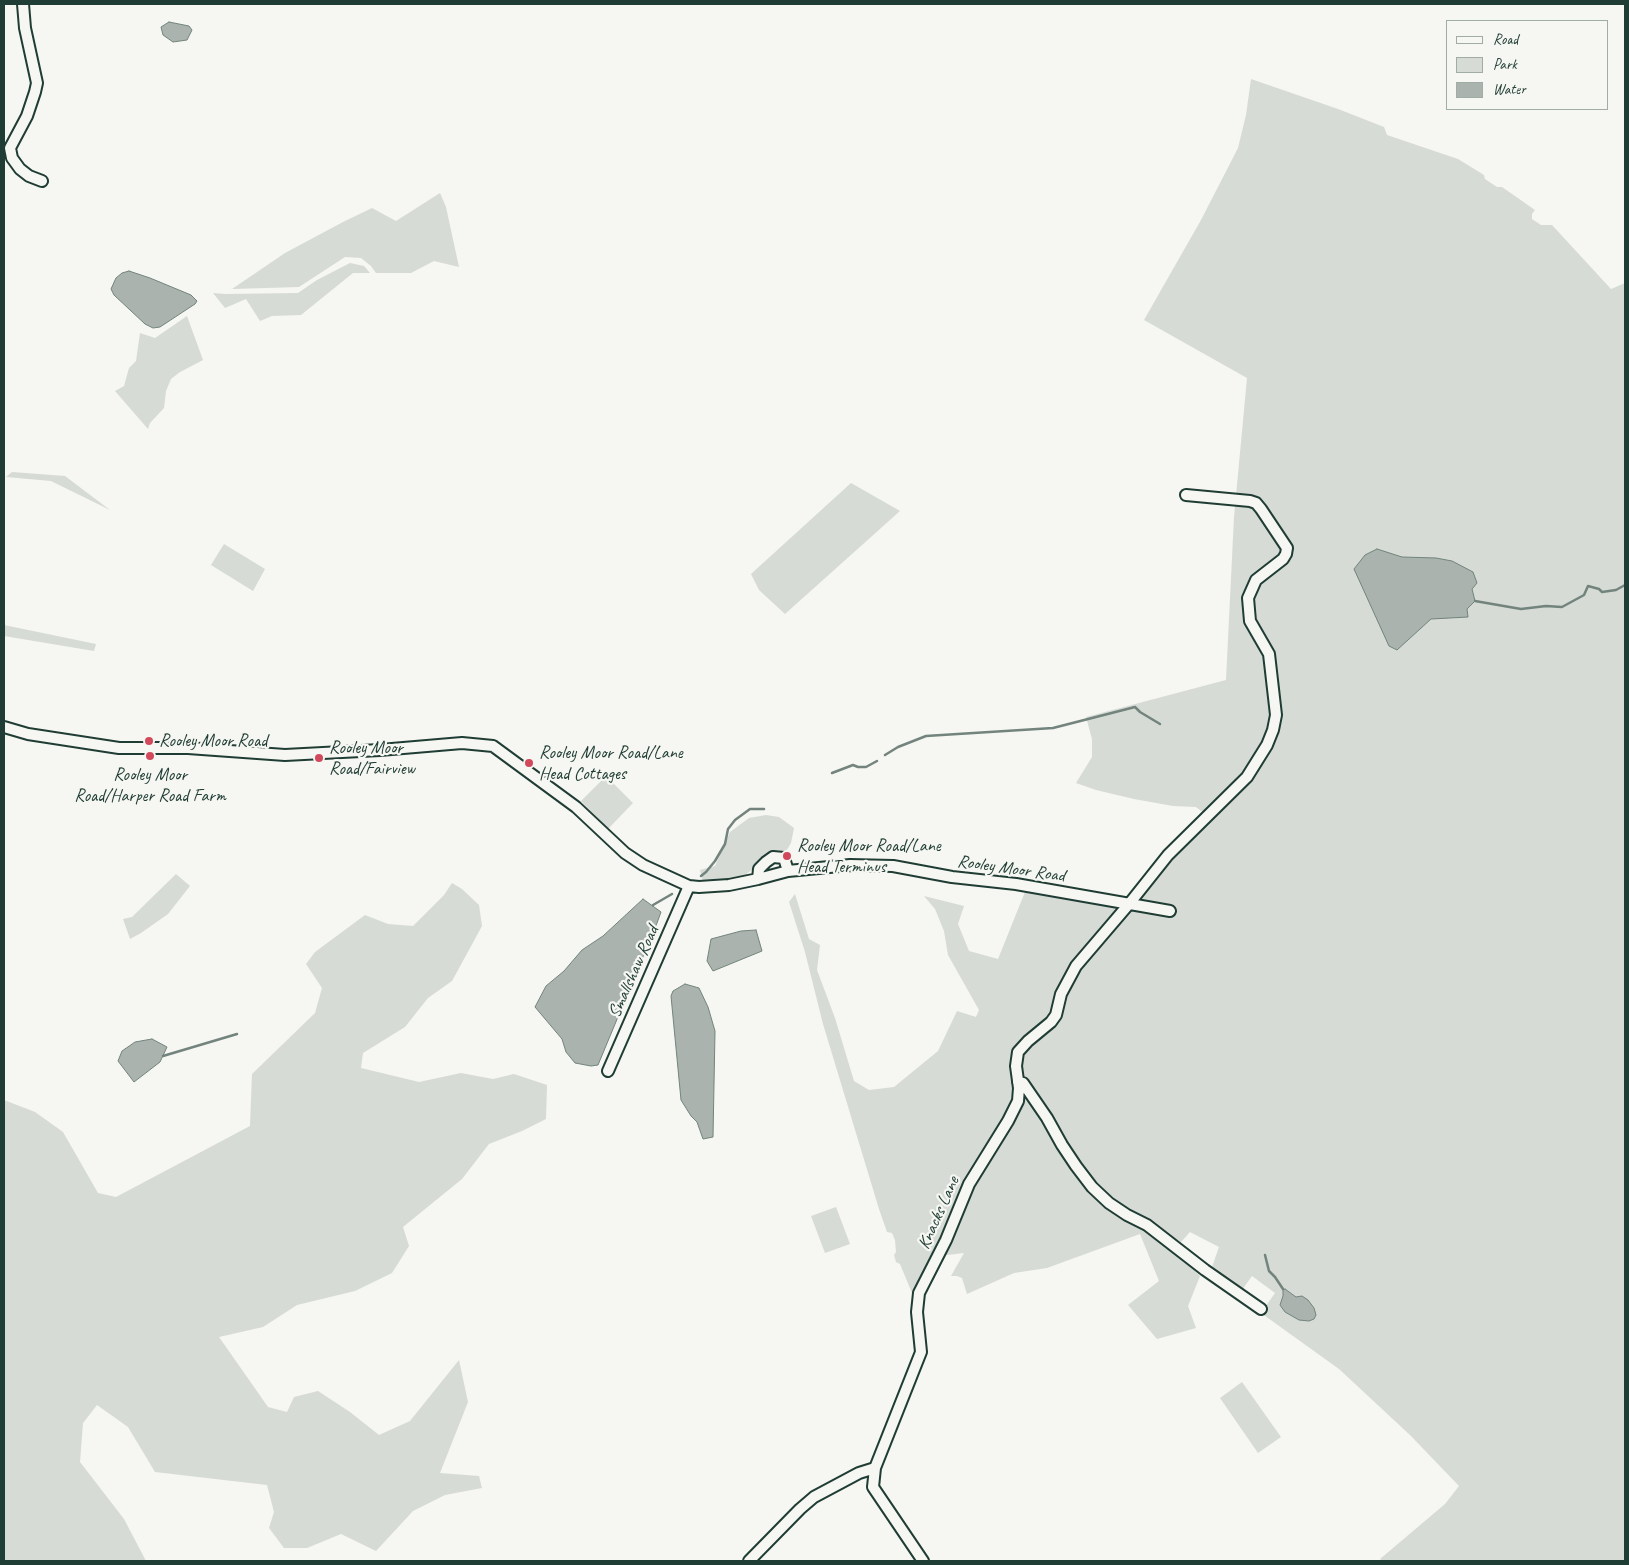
<!DOCTYPE html>
<html>
<head>
<meta charset="utf-8">
<style>
	body { margin:0 }
	#map { position:relative; width:1629px; height:1565px; overflow:hidden; background:#f6f6f2; font-family:Caveat,sans-serif }
	canvas { display:block }
	.frame { position:absolute; inset:0; border:5px solid #1f3d34; pointer-events:none }
	.legend { position:absolute; left:1446px; top:20px; width:162px; height:90px; box-sizing:border-box; background:#f6f6f2; border:1px solid #a0aca6; margin:0; padding:6px 9px; list-style:none; font-size:15px; color:#1f3d34 }
	.legend li { display:flex; align-items:center; gap:10px; height:25px }
	.legend b { width:25px; border:1px solid #a0aca6 }
</style>
</head>
<body>
<div id="map">
<canvas width="1629" height="1565"></canvas>
<div class="frame"></div>
<ul class="legend">
<li><b style="height:6px;background:#f6f6f2"></b>Road</li>
<li><b style="height:14px;background:#d6dbd6"></b>Park</li>
<li><b style="height:14px;background:#aab3ae"></b>Water</li>
</ul>
</div>
<script>
const context = document.querySelector('canvas').getContext('2d');
context.lineJoin = 'round';
function fill(path, color) { context.fillStyle = color; context.fill(path, 'evenodd'); }
const poly = rows => new Path2D(rows.map(r => 'M' + r).join(''));
function stroke(path, color, width, dash) { context.strokeStyle = color; context.lineWidth = width; context.lineCap = dash ? 'butt' : 'round'; context.setLineDash(dash || []); context.stroke(path); }
function write(font, color, halo, rows, align = 'center') {
  context.font = font + ' Caveat,sans-serif'; context.lineWidth = 4.5; context.setLineDash([]); context.textBaseline = 'middle'; context.strokeStyle = halo; context.fillStyle = color; for (const [text, x, y, turn = 0] of rows) {
    context.save(); context.translate(x, y); context.rotate((+turn || 0) * Math.PI / 180); context.textAlign = isNaN(turn) ? turn : align; if (halo) context.strokeText(text, 0, 0); context.fillText(text, 0, 0); context.restore();
  }
}
const green = poly([
	[1251,79,1338,109,1384,127,1387,135,1458,159,1484,175,1485,179,1497,187,1502,187,1535,210,1532,214,1532,219,1541,225,1552,225,1611,289,1625,283,1625,1561,1382,1561,1380,1559,1445,1504,1459,1486,1410,1435,1339,1369,1261,1313,1275,1293,1252,1276,1242,1290,1212,1267,1219,1247,1190,1232,1181,1242,1158,1227,1149,1230,1165,1242,1200,1276,1188,1306,1196,1328,1157,1339,1128,1305,1159,1281,1140,1234,1047,1268,1014,1273,967,1294,962,1278,957,1276,951,1276,964,1253,931,1257,916,1290,912,1293,900,1264,896,1262,894,1255,896,1252,895,1240,892,1233,887,1232,879,1209,823,1024,805,952,789,902,795,894,809,939,820,945,817,970,835,1018,854,1081,869,1090,894,1087,938,1051,957,1011,976,1017,979,1010,948,955,944,931,935,909,924,896,964,906,958,924,969,951,998,959,1025,892,1132,910,1151,880,1210,818,1196,807,1173,806,1134,799,1096,790,1076,783,1092,757,1092,739,1086,717,1226,680,1234,517,1247,378,1144,320,1201,220,1238,148,1246,115],
	[1283,1290,1296,1297,1308,1300,1299,1320,1280,1305,1283,1296],
	[440,193,446,207,459,267,434,261,411,273,376,273,371,266,361,258,345,257,299,287,232,289,285,253,343,222,372,208,396,221],
	[350,263,364,266,370,273,353,273,301,315,272,316,260,321,246,299,225,308,213,293,225,294,298,293,317,280],
	[187,316,203,360,180,372,171,379,166,391,164,408,150,423,148,429,115,391,124,386,129,368,136,361,140,333,155,338],
	[12,472,65,476,110,510,51,481,6,477],
	[851,483,900,511,785,614,759,590,751,574],
	[224,544,265,569,253,591,211,565],
	[4,625,96,644,94,651,4,636],
	[606,776,633,803,608,829,581,801],
	[766,815,779,817,794,828,791,843,785,853,773,853,744,876,703,882,700,870,715,866,730,832,749,818],
	[176,874,190,886,168,914,141,933,130,939,123,919,132,917],
	[452,883,462,889,479,905,482,926,452,981,428,998,405,1027,363,1053,361,1068,419,1082,461,1073,493,1079,514,1074,547,1085,546,1119,522,1131,489,1144,462,1179,403,1227,409,1246,392,1273,355,1291,297,1305,263,1327,219,1337,268,1407,287,1412,294,1397,318,1391,350,1412,379,1435,410,1421,459,1360,468,1402,440,1473,479,1476,482,1488,445,1495,413,1511,376,1551,341,1534,307,1548,284,1548,269,1528,274,1512,267,1485,155,1472,128,1427,97,1405,83,1423,80,1462,124,1519,146,1561,4,1561,4,1100,35,1112,63,1132,98,1193,116,1197,250,1126,252,1074,315,1013,322,988,306,964,315,952,365,915,388,924,413,926,444,895],
	[836,1207,850,1244,825,1253,811,1216],
	[1242,1382,1281,1437,1258,1453,1220,1398]
]);
const water = poly([
	[169,22,189,26,192,30,187,40,173,42,163,35,161,27,169,22],
	[129,271,150,278,191,295,197,301,195,304,160,327,153,328,145,324,114,295,111,289,116,278,122,273,129,271],
	[1377,549,1402,557,1436,558,1452,561,1473,572,1477,583,1472,589,1475,601,1467,609,1468,617,1431,619,1397,650,1389,646,1354,569,1365,555,1377,549],
	[643,899,661,912,657,923,598,1065,591,1066,575,1063,566,1052,562,1039,535,1007,546,986,564,971,582,950,603,936,643,899],
	[756,930,762,951,713,971,707,961,711,939,741,931,756,930],
	[685,984,699,988,708,1007,715,1031,713,1137,703,1139,697,1122,691,1116,681,1100,671,996,673,991,685,984],
	[152,1039,167,1047,160,1062,134,1082,118,1061,122,1051,135,1042,152,1039],
	[1285,1289,1296,1297,1302,1296,1308,1300,1314,1308,1316,1315,1314,1319,1309,1321,1299,1320,1285,1312,1280,1305,1283,1296,1283,1290,1285,1289]
]);
const stream = poly([
	[1475,601,1521,609,1546,606,1562,607,1584,595,1588,586,1599,589,1602,592,1616,590,1625,585],
	[885,755,898,747,926,736,1053,728,1135,707,1140,712,1160,724],
	[832,773,853,765,858,767,866,767,877,761],
	[701,876,706,872,715,861,725,844,728,829,735,820,750,809,764,809],
	[653,905,672,894],
	[163,1056,237,1034],
	[1265,1255,1269,1271,1275,1277,1283,1289]
]);
const minor = poly([
	[23,4,25,28,37,83,35,92,27,116,10,148,12,158,20,169,29,176,42,181],
	[4,727,28,734,119,748,188,748,285,755,380,750,462,743,493,746,576,807,625,853,643,865,689,886,699,887,729,885,758,879,788,871,784,858,773,857,766,862,759,869,758,879],
	[788,871,850,865,893,866,952,877,1016,884,1170,911],
	[608,1071,689,886],
	[1018,1082,1023,1083,1047,1118,1062,1145,1076,1166,1092,1187,1109,1203,1127,1215,1147,1225,1205,1270,1261,1309],
	[749,1561,800,1509,814,1497,859,1473,875,1468],
	[923,1561,873,1487,875,1468,921,1352,917,1312,919,1293,946,1240,969,1184,1008,1121,1018,1101,1019,1088,1016,1066,1018,1052,1028,1041,1051,1022,1056,1015,1061,994,1076,966,1129,904,1168,855,1247,777,1267,745,1273,730,1276,715,1269,654,1250,621,1248,598,1256,580,1283,559,1286,554,1287,548,1261,509,1256,503,1250,501,1186,495]
]);
const markers = [
	[149,741,5,"#d1495b"],
	[150,756,5,"#d1495b"],
	[319,758,5,"#d1495b"],
	[529,763,5,"#d1495b"],
	[787,856,5,"#d1495b"]
];
const poiNames = [
	["Rooley Moor Road",159,741],
	["Rooley Moor",329,748],
	["Road/Fairview",329,769],
	["Rooley Moor Road/Lane",539,753],
	["Head Cottages",539,774],
	["Rooley Moor",150,775,"center"],
	["Road/Harper Road Farm",150,796,"center"],
	["Rooley Moor Road/Lane",797,846],
	["Head Terminus",797,867]
];
const streetNames = [
	["Rooley Moor Road",1011,869,8],
	["Smallshaw Road",634,972,-66],
	["Knacks Lane",939,1213,-66]
];
fill(green, '#d6dbd6');
fill(water, '#aab3ae');
stroke(water, '#72847d', 1);
stroke(stream, '#72847d', 2.5);
stroke(minor, '#1f3d34', 14);
stroke(minor, '#f6f6f2', 10);
for (const [x, y, r, color] of markers) { const dot = new Path2D(); dot.arc(x, y, r, 0, 2 * Math.PI); context.fillStyle = color; context.fill(dot); stroke(dot, '#f6f6f2', 2); }
write('18px', '#1f3d34', '#f6f6f2', poiNames, 'left');
write('18px', '#1f3d34', '#f6f6f2', streetNames);
</script>
</body>
</html>
